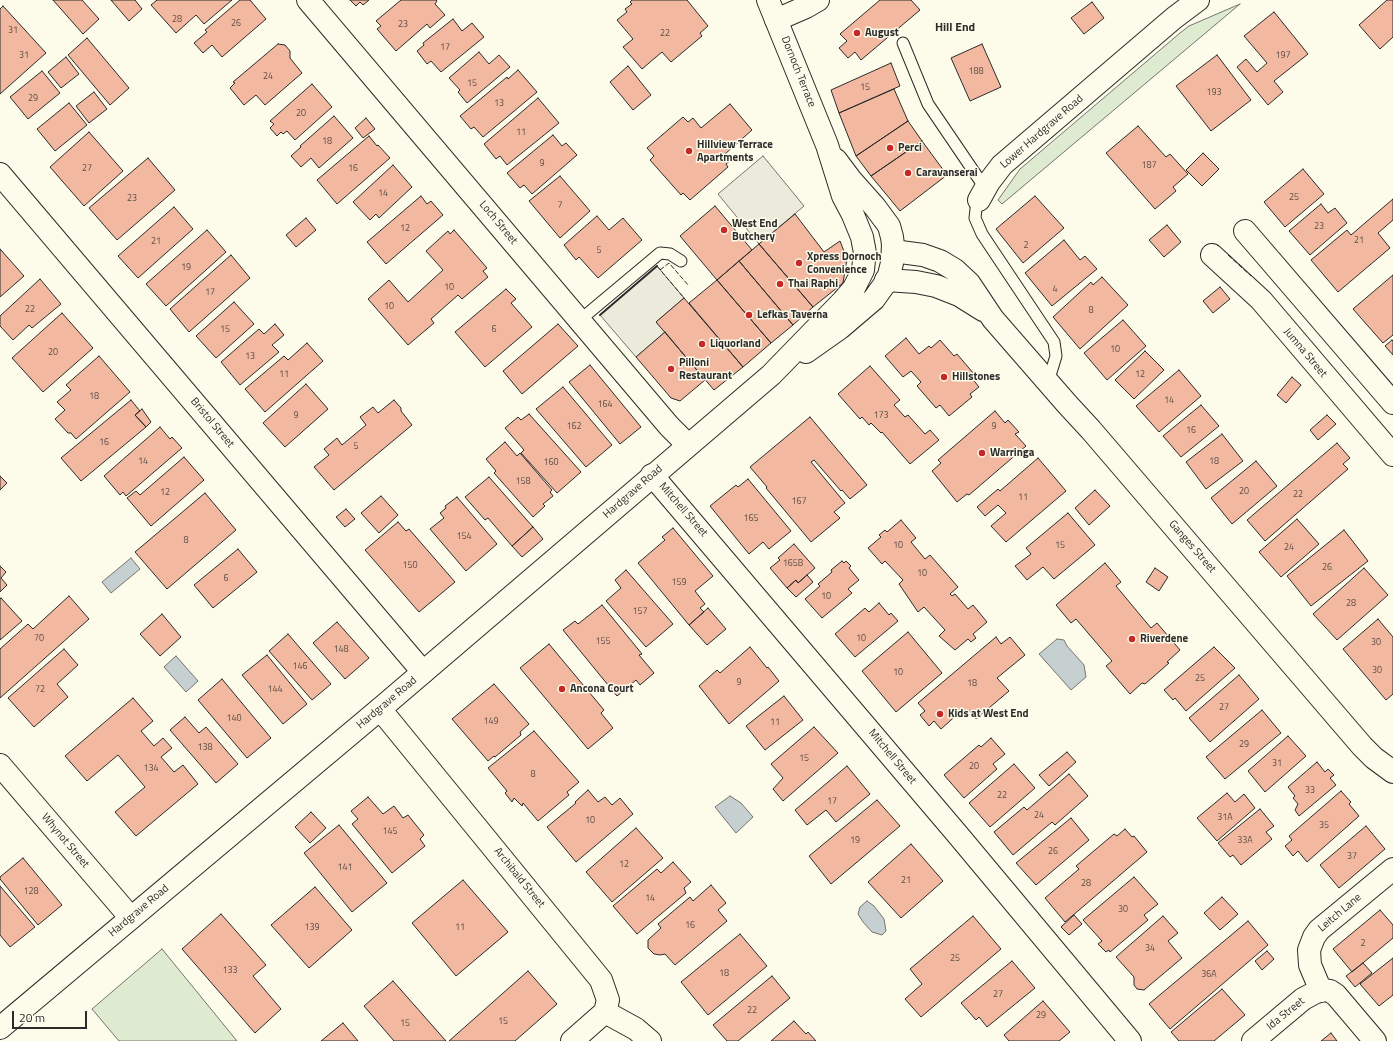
<!DOCTYPE html>
<html>
<head>
<meta charset="utf-8">
<style>
	body { margin:0 }
	#map { position:relative; width:1393px; height:1041px; overflow:hidden; background:#fdfbea; font-family:"Titillium Web",sans-serif }
	canvas { display:block }
	.scale { position:absolute; left:12px; top:1011px; width:75px; height:18px; box-sizing:border-box; border:2px solid #2b2b2b; border-top:0; padding-left:5px; font-size:12px; line-height:14px; white-space:nowrap; color:#2b2b2b; -webkit-text-stroke:3px #fdfbea; paint-order:stroke }
</style>
</head>
<body>
<div id="map">
<canvas width="1393" height="1041"></canvas>
<div class="scale">20 m</div>
</div>
<script>
const context = document.querySelector('canvas').getContext('2d');
context.lineJoin = 'round';
function fill(path, color) { context.fillStyle = color; context.fill(path, 'evenodd'); }
const poly = rows => new Path2D(rows.map(r => 'M' + r).join(''));
function stroke(path, color, width, dash) { context.strokeStyle = color; context.lineWidth = width; context.lineCap = dash ? 'butt' : 'round'; context.setLineDash(dash || []); context.stroke(path); }
function write(font, color, halo, rows, align = 'center') {
  context.font = font + ' "Titillium Web",sans-serif'; context.lineWidth = 3; context.setLineDash([]); context.textBaseline = 'middle'; context.strokeStyle = halo; context.fillStyle = color; for (const [text, x, y, turn = 0] of rows) {
    context.save(); context.translate(x, y); context.rotate((+turn || 0) * Math.PI / 180); context.textAlign = isNaN(turn) ? turn : align; if (halo) context.strokeText(text, 0, 0); context.fillText(text, 0, 0); context.restore();
  }
}
const green = poly([
	[1240,4,1002,204,998,200,1020,169,1026,164,1180,33,1189,26,1240,4],
	[162,949,237,1041,119,1041,92,1009,162,949]
]);
const parking = poly([
	[763,156,804,206,759,244,718,194,763,156],
	[657,266,684,298,656,322,665,332,636,357,600,315,657,266]
]);
const water = poly([
	[131,558,140,569,111,593,102,582,131,558],
	[1057,639,1064,640,1067,646,1084,665,1086,677,1071,690,1039,654,1057,639],
	[176,656,198,681,186,692,164,667,176,656],
	[730,796,741,803,753,817,736,833,715,807,730,796],
	[867,901,874,906,884,919,886,931,882,935,872,932,863,922,858,914,860,907,867,901]
]);
const building = poly([
	[53,0,82,0,99,19,83,34,53,0],
	[111,0,135,0,142,9,129,21,111,0],
	[157,0,232,0,204,24,196,15,176,33,151,5,157,0],
	[240,0,250,0,266,19,222,57,212,45,203,53,194,43,207,32,205,30,240,0],
	[350,0,369,0,363,5,360,2,356,6,350,0],
	[401,0,436,0,437,1,435,4,445,15,430,28,427,24,396,51,377,29,381,26,376,21,401,0],
	[632,0,687,0,708,26,700,33,702,36,671,62,662,52,642,69,623,47,633,39,617,20,627,12,625,9,632,4,630,2,632,0],
	[880,0,911,0,920,10,861,60,855,52,848,58,839,48,847,41,840,34,880,0],
	[1387,0,1393,0,1393,37,1380,49,1359,25,1387,0],
	[1092,2,1104,18,1084,34,1071,18,1092,2],
	[3,6,46,53,0,94,0,9,3,6],
	[1274,12,1308,54,1274,81,1283,92,1268,105,1237,67,1246,59,1257,72,1267,63,1244,36,1274,12],
	[453,19,462,31,472,23,484,37,441,72,431,61,427,64,417,51,424,45,423,43,453,19],
	[87,38,129,88,110,105,68,55,87,38],
	[278,44,285,45,290,51,290,58,302,73,265,105,256,95,244,105,230,88,235,83,233,82,278,44],
	[982,44,1001,87,970,101,951,58,982,44],
	[479,52,489,64,499,55,510,67,467,103,458,92,460,90,449,78,479,52],
	[1217,55,1251,100,1211,131,1176,86,1217,55],
	[66,57,79,74,61,88,48,72,66,57],
	[891,63,900,86,839,113,831,90,891,63],
	[628,66,651,95,633,110,610,82,628,66],
	[518,70,537,92,483,137,474,127,471,129,460,116,507,77,508,79,518,70],
	[42,71,60,93,28,119,10,97,42,71],
	[312,84,332,107,295,140,287,131,283,134,281,132,277,136,270,128,274,124,270,121,312,84],
	[894,89,908,121,856,156,839,113,894,89],
	[94,92,107,109,89,123,76,106,94,92],
	[538,98,559,123,507,165,500,156,496,159,484,144,538,98],
	[69,103,87,125,55,151,37,129,69,103],
	[730,104,752,130,725,154,731,160,726,164,728,167,690,200,683,193,681,195,650,160,654,156,647,148,683,117,688,122,693,118,701,128,730,104],
	[334,116,353,138,319,168,311,158,301,167,291,156,301,147,300,146,334,116],
	[366,118,375,129,363,138,355,128,366,118],
	[908,121,922,141,871,176,856,156,908,121],
	[1138,126,1166,157,1170,154,1188,174,1173,187,1176,191,1155,209,1106,153,1138,126],
	[89,132,123,171,84,206,50,167,89,132],
	[553,135,562,146,566,143,577,155,532,194,524,185,520,188,507,173,553,135],
	[369,136,377,146,378,145,390,158,337,204,317,180,369,136],
	[922,141,947,175,900,211,871,176,922,141],
	[1203,153,1219,169,1202,186,1186,170,1203,153],
	[148,158,175,190,117,240,89,208,148,158],
	[393,165,412,187,379,218,376,214,370,220,353,202,393,165],
	[1303,169,1324,194,1285,227,1264,202,1303,169],
	[560,176,590,211,560,238,529,201,560,176],
	[421,196,427,204,431,201,443,215,386,264,367,242,421,196],
	[1035,196,1064,228,1023,263,996,229,1035,196],
	[1393,199,1393,220,1378,233,1390,248,1338,292,1311,260,1347,230,1351,235,1393,199],
	[1321,204,1328,213,1335,208,1347,223,1310,255,1289,231,1321,204],
	[715,206,752,250,717,280,680,236,715,206],
	[174,207,193,229,138,278,118,256,174,207],
	[795,214,824,252,840,241,847,259,843,283,813,307,759,244,795,214],
	[597,216,609,230,623,218,642,240,598,278,579,257,576,260,564,245,597,216],
	[306,218,316,230,296,247,286,235,306,218],
	[1167,225,1181,242,1164,257,1149,240,1167,225],
	[207,230,226,252,166,306,146,284,207,230],
	[454,230,487,268,483,271,488,277,462,299,458,295,431,319,434,323,408,345,368,299,389,280,408,302,443,270,426,251,448,231,450,234,454,230],
	[1064,240,1080,260,1085,256,1097,269,1052,306,1025,273,1064,240],
	[759,244,813,307,793,325,739,261,759,244],
	[0,249,24,276,0,297,0,249],
	[231,255,250,278,189,332,170,309,231,255],
	[739,261,793,325,771,343,717,280,739,261],
	[1393,275,1393,335,1383,343,1353,309,1393,275],
	[1102,277,1128,305,1080,349,1053,317,1091,282,1093,285,1102,277],
	[40,279,61,304,32,328,29,325,13,340,0,326,0,316,40,279],
	[717,280,771,343,743,367,689,303,717,280],
	[1220,287,1230,299,1213,313,1203,301,1220,287],
	[506,289,516,299,511,303,532,327,485,367,455,332,506,289],
	[684,298,743,367,714,390,656,322,684,298],
	[234,302,254,324,216,358,196,336,234,302],
	[62,313,93,348,43,392,12,358,62,313],
	[1123,320,1146,346,1107,380,1084,353,1123,320],
	[275,324,284,335,272,345,279,352,240,385,221,362,259,329,264,334,275,324],
	[558,324,578,346,522,394,503,371,558,324],
	[665,332,705,380,680,401,671,398,636,357,665,332],
	[906,338,919,354,929,346,931,348,940,340,954,356,957,354,974,374,971,377,979,387,970,394,972,397,949,416,940,405,936,408,917,386,921,382,911,371,903,377,885,356,906,338],
	[1392,340,1393,341,1393,355,1385,346,1392,340],
	[307,343,323,361,265,412,245,389,284,356,288,360,307,343],
	[1145,351,1164,370,1134,399,1115,380,1145,351],
	[99,356,130,392,76,439,71,433,68,433,55,419,65,410,57,402,71,390,66,385,99,356],
	[590,365,641,427,620,444,569,382,590,365],
	[870,366,900,400,894,405,905,417,908,415,925,434,930,430,939,440,910,464,882,432,881,433,871,423,869,425,862,417,860,419,838,394,870,366],
	[1179,370,1201,396,1159,432,1136,406,1179,370],
	[1292,377,1301,385,1286,403,1277,395,1292,377],
	[306,384,328,409,285,447,263,423,306,384],
	[563,387,612,445,586,467,536,409,563,387],
	[131,400,140,411,135,415,146,427,81,481,61,458,131,400],
	[394,400,401,408,401,411,412,425,334,490,314,467,329,455,324,449,337,438,342,445,366,425,360,417,373,407,378,413,394,400],
	[1201,405,1219,426,1181,457,1163,436,1201,405],
	[142,409,151,422,146,427,135,415,142,409],
	[995,411,1005,423,1008,420,1019,432,1015,434,1026,446,969,495,967,494,957,502,932,471,941,463,938,460,995,411],
	[529,414,581,472,557,493,521,453,524,450,505,428,518,417,521,420,529,414],
	[1327,415,1336,424,1318,440,1310,430,1327,415],
	[810,417,867,485,850,499,842,490,841,491,814,460,811,462,845,503,834,512,840,518,811,542,766,488,767,487,750,467,810,417],
	[160,427,170,439,172,437,182,448,126,496,123,492,120,495,104,476,160,427],
	[1222,434,1243,461,1206,489,1186,462,1222,434],
	[505,442,517,456,520,453,552,490,550,492,553,496,543,504,545,506,533,517,494,473,496,471,486,459,505,442],
	[1337,443,1350,458,1343,464,1348,469,1265,541,1247,520,1337,443],
	[184,457,204,480,151,526,127,498,136,491,140,495,184,457],
	[1038,458,1066,491,1006,542,991,526,1006,513,998,505,985,516,977,507,998,489,1000,491,1038,458],
	[1256,461,1277,486,1232,524,1211,498,1256,461],
	[0,476,7,483,0,490,0,476],
	[489,477,533,527,512,546,488,518,485,520,465,497,489,477],
	[748,479,791,531,769,549,763,542,749,554,710,506,736,485,738,487,748,479],
	[1095,490,1110,506,1089,525,1075,508,1095,490],
	[205,493,236,530,167,589,135,552,205,493],
	[381,496,398,515,379,533,361,513,381,496],
	[457,497,497,544,466,571,430,529,444,518,440,513,446,508,445,506,457,497],
	[346,509,355,519,345,527,336,517,346,509],
	[1068,513,1095,545,1054,579,1043,567,1027,580,1015,566,1031,554,1026,548,1068,513],
	[1297,519,1319,544,1281,577,1259,552,1297,519],
	[901,520,916,538,911,542,925,559,930,555,958,587,950,594,952,596,955,594,968,609,973,605,987,622,973,634,976,638,971,642,968,639,955,650,939,636,945,630,924,607,918,612,899,584,903,580,885,561,882,564,868,548,881,537,879,535,885,530,887,532,901,520],
	[398,522,406,531,409,529,455,582,419,612,365,550,398,522],
	[533,527,543,539,522,557,512,546,533,527],
	[673,528,713,576,695,591,705,604,700,608,704,612,689,625,638,563,665,540,662,537,673,528],
	[1344,530,1368,561,1311,606,1287,576,1344,530],
	[794,544,815,568,798,583,796,580,787,588,770,568,780,560,778,558,794,544],
	[238,549,257,572,213,608,194,585,238,549],
	[842,561,844,563,846,561,851,566,849,568,859,580,848,589,852,593,822,618,805,599,820,586,818,584,832,572,831,570,842,561],
	[1105,563,1121,582,1116,586,1151,628,1157,623,1180,650,1167,662,1169,663,1145,684,1142,683,1130,694,1106,666,1112,661,1076,619,1071,623,1056,605,1105,563],
	[0,566,6,572,1,578,7,585,0,592,0,566],
	[1155,568,1168,577,1159,591,1146,582,1155,568],
	[1364,568,1388,595,1337,640,1313,614,1364,568],
	[626,570,673,624,646,647,606,601,621,588,615,580,626,570],
	[807,575,813,582,796,597,787,588,796,580,798,583,807,575],
	[69,596,89,619,0,698,0,649,28,624,33,629,69,596],
	[1,598,22,621,0,640,0,599,1,598],
	[879,603,889,615,891,613,898,621,855,657,835,634,865,608,869,612,879,603],
	[602,605,642,654,639,655,654,673,640,685,636,680,617,696,563,630,575,621,578,624,602,605],
	[708,608,726,629,707,645,689,625,708,608],
	[162,614,181,637,160,656,140,634,162,614],
	[1378,619,1393,637,1393,694,1386,700,1343,649,1378,619],
	[337,622,369,658,345,679,313,643,337,622],
	[908,632,942,673,896,712,862,671,908,632],
	[288,634,331,684,312,700,269,651,288,634],
	[996,637,1001,644,1010,637,1025,655,997,678,1009,691,976,719,969,710,964,715,960,712,941,729,934,721,929,726,920,715,925,711,918,703,996,637],
	[549,644,604,710,601,713,613,728,588,749,520,668,549,644],
	[750,647,767,668,768,667,779,681,729,724,699,686,717,670,720,673,750,647],
	[1214,647,1235,668,1186,711,1175,698,1173,700,1164,690,1214,647],
	[64,649,78,665,57,684,68,697,34,727,8,698,64,649],
	[267,655,307,704,283,724,242,675,267,655],
	[1239,675,1259,699,1210,742,1189,718,1239,675],
	[222,679,271,738,247,758,198,700,222,679],
	[494,684,529,724,520,732,521,735,495,757,494,756,488,761,452,719,494,684],
	[784,696,803,720,765,750,746,726,784,696],
	[133,698,153,721,141,731,154,746,163,738,172,748,161,757,174,772,183,765,198,784,136,836,115,812,145,787,118,755,87,781,65,756,133,698],
	[1262,710,1281,733,1225,779,1206,757,1262,710],
	[185,717,199,733,206,727,238,764,216,783,170,730,185,717],
	[814,727,838,753,783,801,773,789,783,778,771,764,814,727],
	[534,731,579,782,567,792,569,795,538,821,523,803,522,806,514,798,512,802,505,793,507,791,488,768,534,731],
	[1288,736,1306,756,1265,792,1248,771,1288,736],
	[991,738,1005,754,993,764,997,769,964,798,944,775,979,745,981,747,991,738],
	[1067,752,1076,762,1049,786,1039,775,1067,752],
	[1317,762,1325,772,1328,769,1334,775,1330,778,1336,785,1299,816,1295,810,1298,804,1293,798,1295,796,1288,787,1317,762],
	[1014,764,1035,788,990,827,969,803,1014,764],
	[847,766,870,794,836,822,826,810,807,825,795,810,847,766],
	[1069,774,1088,796,1055,825,1052,822,1013,855,994,832,1024,807,1027,810,1069,774],
	[588,790,598,802,605,797,612,805,620,798,633,814,576,862,547,827,576,803,575,802,588,790],
	[1341,791,1351,802,1349,804,1359,816,1307,862,1298,851,1293,856,1285,846,1292,840,1289,836,1341,791],
	[1227,793,1235,802,1244,794,1255,808,1217,841,1197,818,1227,793],
	[368,797,383,814,394,806,403,818,408,815,424,835,420,839,425,846,392,873,352,824,358,819,351,811,368,797],
	[877,800,900,826,831,884,809,856,877,800],
	[1260,809,1274,826,1266,832,1272,839,1241,865,1233,855,1230,857,1218,843,1260,809],
	[311,812,326,828,310,843,295,827,311,812],
	[1071,818,1089,840,1036,885,1016,863,1071,818],
	[339,825,387,883,352,912,304,853,339,825],
	[1366,826,1385,849,1339,888,1320,865,1366,826],
	[636,828,663,858,612,902,586,872,636,828],
	[1125,829,1132,837,1134,836,1147,852,1065,922,1045,898,1079,869,1076,866,1114,834,1117,836,1125,829],
	[911,844,943,881,901,918,868,882,911,844],
	[23,858,62,905,38,925,0,879,0,877,23,858],
	[673,862,691,882,684,888,686,893,637,934,613,906,657,869,661,873,673,862],
	[1134,877,1158,904,1144,915,1148,920,1110,952,1109,950,1106,952,1098,944,1102,941,1083,920,1134,877],
	[463,880,508,932,456,976,412,923,463,880],
	[711,885,726,903,718,910,727,921,675,965,665,954,660,955,654,954,648,948,648,940,661,928,658,924,690,897,693,901,711,885],
	[0,886,35,927,10,947,0,935,0,886],
	[315,887,352,930,309,968,271,925,315,887],
	[1222,897,1238,914,1220,930,1204,913,1222,897],
	[1380,910,1393,925,1393,938,1352,972,1333,949,1380,910],
	[221,914,266,965,253,976,281,1009,255,1033,182,949,221,914],
	[1074,915,1082,924,1069,935,1061,927,1074,915],
	[973,916,1001,949,921,1017,905,999,922,984,910,969,973,916],
	[1163,916,1178,933,1168,941,1182,958,1144,990,1137,989,1134,985,1134,977,1116,957,1163,916],
	[1248,921,1268,945,1170,1029,1149,1004,1248,921],
	[740,934,767,966,708,1015,681,982,740,934],
	[1267,951,1274,959,1262,970,1255,961,1267,951],
	[1393,958,1393,995,1379,1006,1360,984,1393,958],
	[1012,961,1035,988,987,1027,979,1017,976,1020,961,1003,1012,961],
	[1363,963,1372,973,1355,987,1346,976,1363,963],
	[528,971,557,1004,515,1041,449,1041,528,971],
	[772,976,790,998,738,1041,727,1041,713,1025,772,976],
	[393,981,446,1041,394,1041,364,1006,393,981],
	[1222,989,1245,1015,1214,1041,1179,1041,1171,1032,1222,989],
	[1043,1001,1070,1032,1059,1041,1009,1041,1004,1035,1043,1001],
	[794,1021,806,1034,808,1032,816,1041,771,1041,794,1021],
	[343,1023,358,1041,321,1041,343,1023],
	[1331,1033,1337,1041,1321,1041,1331,1033]
]);
const service = poly([
	[903,43,928,104,985,188],
	[979,200,976,209,975,218,982,234,1054,342,1056,356,1048,382],
	[580,320,660,253,670,254,681,261]
]);
const minor = poly([
	[308,0,669,426,688,445],
	[776,20,806,7,818,0],
	[0,174,423,672],
	[979,200,989,182,1002,165,1174,18,1198,0],
	[1245,231,1393,403],
	[893,251,923,255,940,261,955,270,969,283,993,319,1067,404,1091,430,1362,746,1374,758,1393,772],
	[1212,255,1261,300,1393,455],
	[886,280,916,282,936,286,959,295,983,310],
	[652,475,958,835,1130,1041],
	[380,709,601,980,608,1000,605,1012,636,1029,650,1041],
	[0,765,131,918],
	[1321,991,1310,965,1309,950,1314,937,1319,930,1393,869],
	[572,1041,605,1012],
	[1253,1041,1303,999,1316,992,1325,990,1330,991,1336,995,1375,1041]
]);
const tertiary = poly([
	[806,352,840,328,874,299,884,285,889,275,892,263,893,245,892,237,889,226,875,207,851,180,836,160],
	[0,1028,380,709,771,375,843,301,854,288,863,270,864,260,865,253,862,237,853,215,843,196,827,145,768,0]
]);
const fence = poly([
	[1228,255,1251,276],
	[657,266,684,298],
	[660,270,669,263,689,286]
]);
const wall = poly([
	[600,315,657,266]
]);
const markers = [
	[857,33,4,"#c62828"],
	[890,148,4,"#c62828"],
	[689,151,4,"#c62828"],
	[908,173,4,"#c62828"],
	[724,230,4,"#c62828"],
	[799,263,4,"#c62828"],
	[780,284,4,"#c62828"],
	[749,315,4,"#c62828"],
	[702,344,4,"#c62828"],
	[671,369,4,"#c62828"],
	[944,377,4,"#c62828"],
	[982,453,4,"#c62828"],
	[1132,639,4,"#c62828"],
	[562,689,4,"#c62828"],
	[940,714,4,"#c62828"]
];
const numberNames = [
	["28",177,20],
	["26",236,24],
	["23",403,25],
	["31",13,31],
	["22",665,34],
	["17",445,48],
	["31",24,56],
	["197",1283,56],
	["188",976,72],
	["24",268,77],
	["15",472,84],
	["15",865,88],
	["193",1214,93],
	["29",33,99],
	["13",499,104],
	["20",301,114],
	["11",521,133],
	["18",327,142],
	["9",542,164],
	["187",1149,166],
	["27",87,169],
	["16",353,169],
	["14",383,194],
	["25",1294,198],
	["23",132,199],
	["7",560,206],
	["23",1319,227],
	["12",405,229],
	["21",1359,241],
	["21",156,242],
	["2",1026,246],
	["5",599,251],
	["19",186,268],
	["10",449,288],
	["4",1055,290],
	["17",210,293],
	["10",389,307],
	["22",30,310],
	["8",1091,311],
	["15",225,330],
	["6",494,330],
	["10",1115,350],
	["20",53,353],
	["13",250,357],
	["11",284,375],
	["12",1140,375],
	["18",94,397],
	["14",1169,401],
	["164",605,405],
	["9",296,416],
	["173",881,416],
	["162",574,427],
	["9",994,427],
	["16",1191,431],
	["16",104,443],
	["5",356,447],
	["14",143,462],
	["18",1214,462],
	["160",551,463],
	["158",523,482],
	["20",1244,492],
	["12",165,493],
	["22",1298,495],
	["11",1023,498],
	["167",799,502],
	["165",751,519],
	["154",464,537],
	["8",186,541],
	["10",898,546],
	["15",1060,546],
	["24",1289,548],
	["165B",793,564],
	["150",410,566],
	["26",1327,568],
	["10",922,574],
	["6",226,579],
	["159",679,583],
	["10",826,597],
	["28",1351,604],
	["157",640,612],
	["70",39,639],
	["10",861,639],
	["155",603,642],
	["30",1376,643],
	["148",341,650],
	["146",300,667],
	["30",1377,671],
	["10",898,673],
	["25",1200,679],
	["9",739,683],
	["18",972,684],
	["72",40,690],
	["144",275,690],
	["27",1224,708],
	["140",234,719],
	["149",491,722],
	["11",775,723],
	["29",1244,745],
	["138",205,748],
	["15",804,759],
	["31",1277,764],
	["20",974,767],
	["134",151,769],
	["8",533,775],
	["33",1310,791],
	["22",1002,796],
	["17",832,802],
	["24",1039,816],
	["31A",1225,818],
	["10",590,821],
	["35",1324,826],
	["145",390,832],
	["19",855,841],
	["33A",1245,841],
	["26",1053,852],
	["37",1352,857],
	["12",624,865],
	["141",345,868],
	["21",906,881],
	["28",1086,884],
	["128",31,892],
	["14",650,899],
	["30",1123,910],
	["16",690,926],
	["139",312,928],
	["11",460,928],
	["2",1363,944],
	["34",1150,949],
	["25",955,959],
	["133",230,971],
	["18",724,974],
	["36A",1209,975],
	["27",998,995],
	["22",752,1011],
	["29",1041,1016],
	["15",503,1022],
	["15",405,1024]
];
const poiNames = [
	["August",865,33],
	["Hillview Terrace",697,145],
	["Apartments",697,158],
	["Perci",898,148],
	["Caravanserai",916,173],
	["West End",732,224],
	["Butchery",732,237],
	["Xpress Dornoch",807,257],
	["Convenience",807,270],
	["Thai Raphi",788,284],
	["Lefkas Taverna",757,315],
	["Liquorland",710,344],
	["Pilloni",679,363],
	["Restaurant",679,376],
	["Hillstones",952,377],
	["Warringa",990,453],
	["Riverdene",1140,639],
	["Ancona Court",570,689],
	["Kids at West End",948,714]
];
const streetNames = [
	["Dornoch Terrace",798,72,68],
	["Lower Hardgrave Road",1042,132,-41],
	["Loch Street",498,223,50],
	["Jumna Street",1305,353,50],
	["Bristol Street",212,423,50],
	["Hardgrave Road",633,492,-41],
	["Mitchell Street",683,510,49],
	["Ganges Street",1192,547,49],
	["Hardgrave Road",387,703,-40],
	["Mitchell Street",892,757,50],
	["Whynot Street",65,841,50],
	["Archibald Street",519,878,51],
	["Hardgrave Road",139,911,-40],
	["Leitch Lane",1340,913,-40],
	["Ida Street",1286,1014,-39]
];
const neighbourhoodNames = [
	["Hill End",955,28]
];
fill(green, '#deebd1');
stroke(green, '#74746e', 1);
fill(parking, '#eceadb');
stroke(parking, '#74746e', 1);
fill(water, '#c7d0d0');
stroke(water, '#74746e', 1);
fill(building, '#f2b8a0');
stroke(building, '#2b2b2b', 1);
stroke(service, '#2b2b2b', 13);
stroke(minor, '#2b2b2b', 24);
stroke(tertiary, '#2b2b2b', 24);
stroke(service, '#fdfbea', 11);
stroke(minor, '#fdfbea', 22);
stroke(tertiary, '#fdfbea', 22);
stroke(fence, '#2b2b2b', 1, [5, 2]);
stroke(wall, '#2b2b2b', 2);
for (const [x, y, r, color] of markers) { const dot = new Path2D(); dot.arc(x, y, r, 0, 2 * Math.PI); context.fillStyle = color; context.fill(dot); stroke(dot, '#fdfbea', 1.5); }
write('9px', '#5d4e48', null, numberNames);
write('bold 11px', '#2b2b2b', '#fdfbea', poiNames, 'left');
write('11px', '#2b2b2b', '#fdfbea', streetNames);
write('bold 12px', '#2b2b2b', '#fdfbea', neighbourhoodNames);
</script>
</body>
</html>
